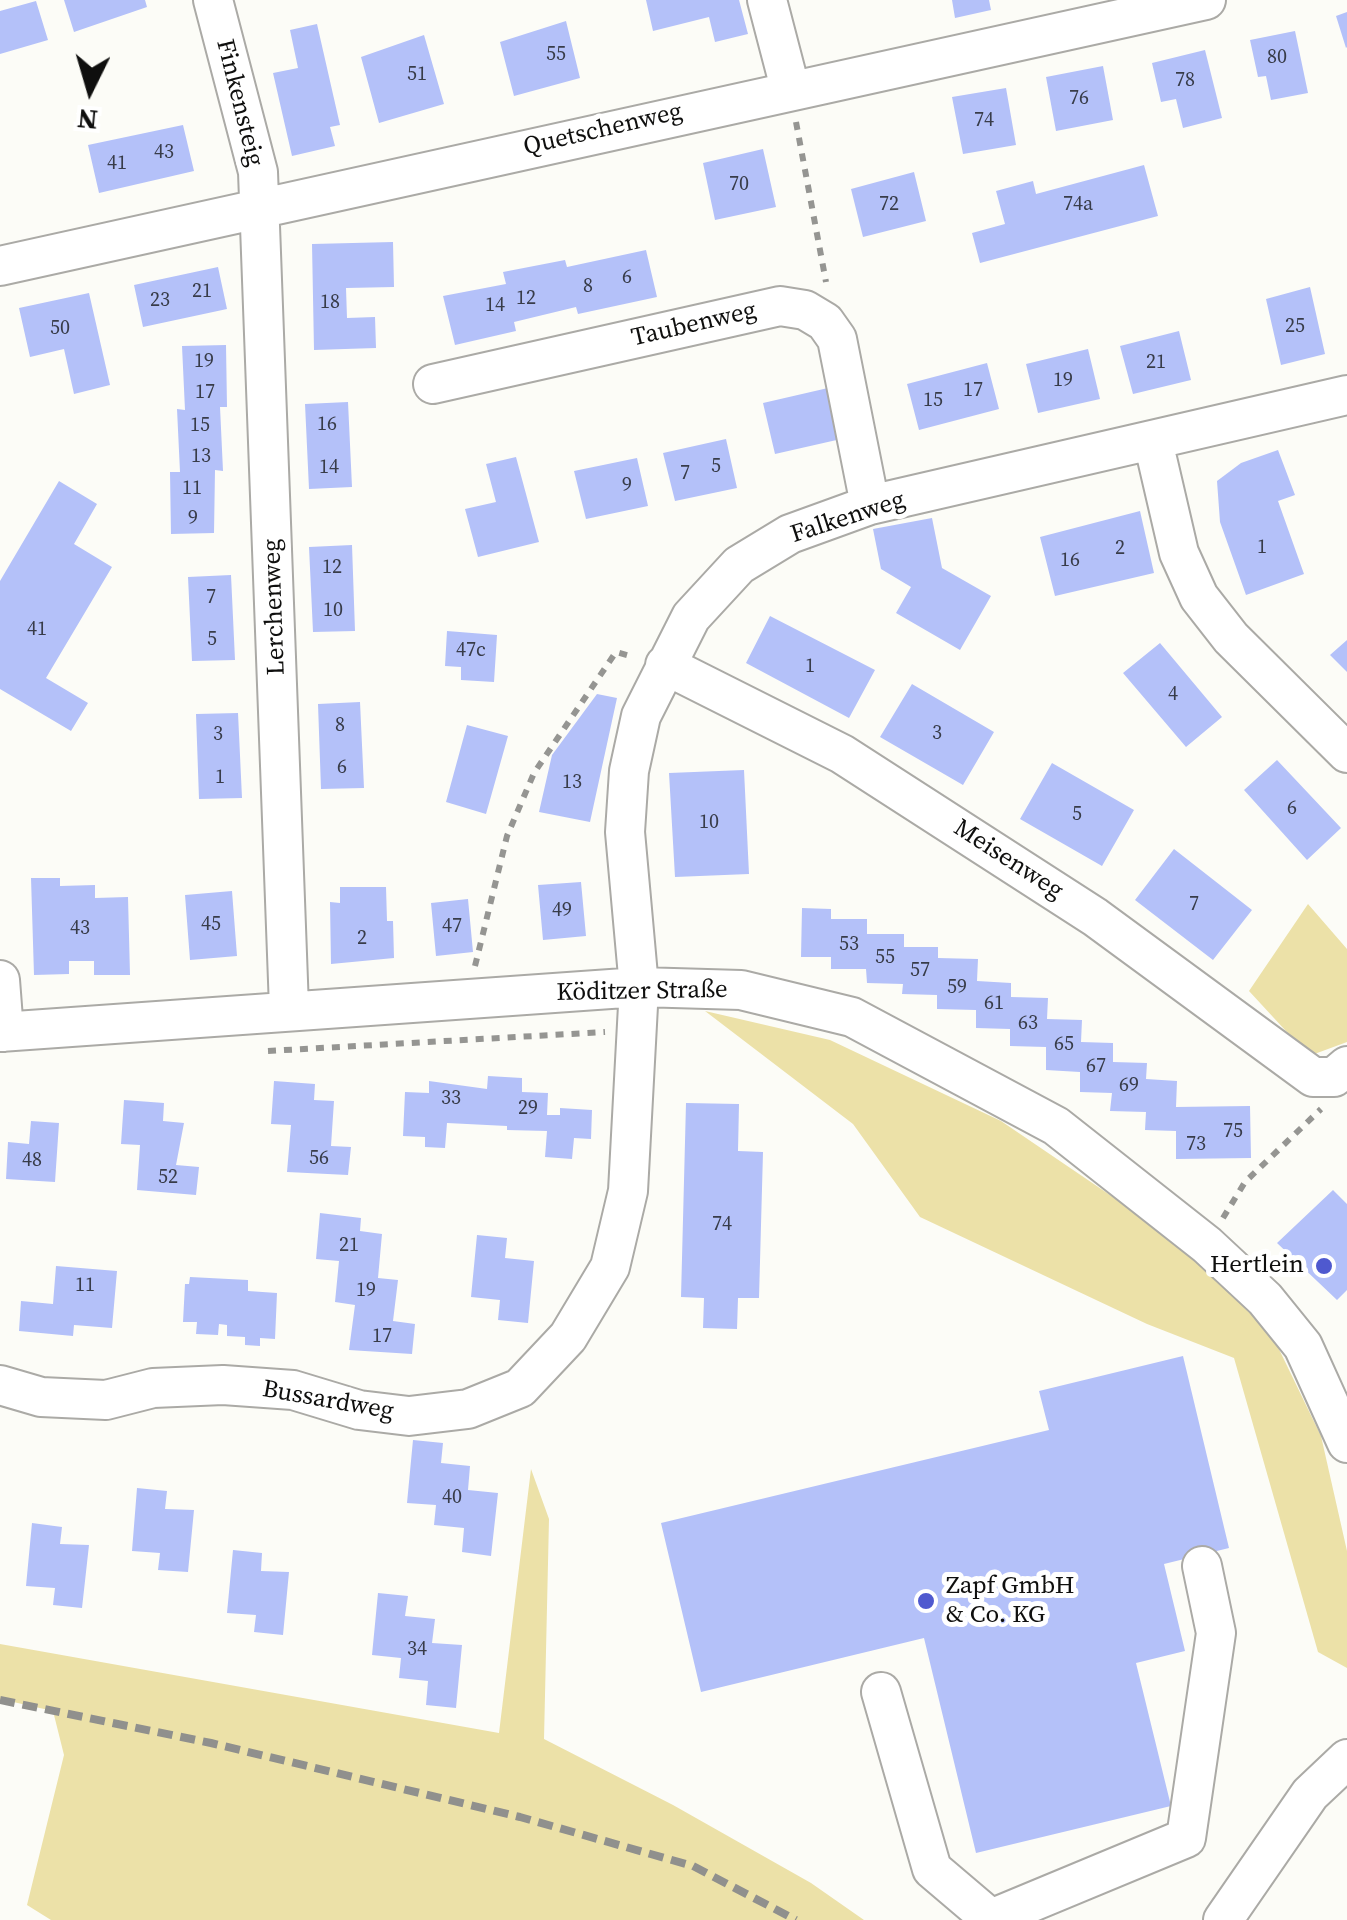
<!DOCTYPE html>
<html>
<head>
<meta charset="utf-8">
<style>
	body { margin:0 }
	#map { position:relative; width:1347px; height:1920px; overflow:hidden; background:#fcfcf7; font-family:"Source Serif 4",serif }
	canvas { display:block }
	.north { position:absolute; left:40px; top:40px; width:100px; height:100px; -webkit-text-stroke:8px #fff; paint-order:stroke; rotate:185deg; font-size:28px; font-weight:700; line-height:40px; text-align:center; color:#0f0f0e }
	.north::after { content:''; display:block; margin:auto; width:35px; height:45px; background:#0f0f0e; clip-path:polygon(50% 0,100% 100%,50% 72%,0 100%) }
</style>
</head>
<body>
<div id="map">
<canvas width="1347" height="1920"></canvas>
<div class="north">N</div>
</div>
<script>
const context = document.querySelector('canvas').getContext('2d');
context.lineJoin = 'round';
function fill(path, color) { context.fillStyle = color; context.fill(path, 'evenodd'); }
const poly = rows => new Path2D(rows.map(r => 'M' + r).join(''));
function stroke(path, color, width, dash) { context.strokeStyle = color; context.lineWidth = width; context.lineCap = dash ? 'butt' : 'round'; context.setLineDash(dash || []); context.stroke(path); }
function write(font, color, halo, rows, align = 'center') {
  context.font = font + ' "Source Serif 4",serif'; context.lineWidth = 10; context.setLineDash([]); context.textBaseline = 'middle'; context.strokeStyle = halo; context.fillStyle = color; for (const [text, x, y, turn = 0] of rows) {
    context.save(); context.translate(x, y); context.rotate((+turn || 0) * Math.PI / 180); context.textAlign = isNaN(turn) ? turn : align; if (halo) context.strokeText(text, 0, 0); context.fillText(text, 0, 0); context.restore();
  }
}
const green = poly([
	[1308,904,1347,949,1347,1042,1309,1056,1249,991],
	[705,1011,830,1040,1001,1121,1191,1250,1261,1312,1321,1436,1347,1551,1347,1668,1318,1652,1234,1358,1147,1324,920,1217,853,1124],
	[531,1469,549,1519,544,1739,673,1805,811,1883,864,1920,51,1920,27,1905,64,1755,53,1711,0,1699,0,1644,499,1733]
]);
const building = poly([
	[64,0,145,0,147,7,74,32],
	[646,0,739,0,748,34,715,42,709,17,653,31],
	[952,0,989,0,991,10,955,18],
	[36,1,48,40,0,54,0,11],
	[1347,12,1347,47,1346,48,1336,16],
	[566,21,580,78,514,96,500,42],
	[317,24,340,125,330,127,335,146,292,156,273,73,298,68,290,30],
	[1295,31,1308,93,1271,100,1266,76,1258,77,1250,40],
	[424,35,444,104,379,123,361,57],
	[1205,50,1222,118,1183,128,1176,99,1161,102,1152,63],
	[1103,66,1113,120,1056,131,1046,77],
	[1006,88,1016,145,963,154,952,97],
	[183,125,194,171,99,193,88,145],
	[763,149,776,207,715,220,703,163],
	[1144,165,1158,216,980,263,972,233,1005,224,996,191,1033,181,1036,194],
	[914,172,926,221,863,237,851,189],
	[393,242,394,287,346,288,347,318,375,317,376,348,314,350,312,244],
	[646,250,657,297,578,314,576,307,514,322,516,331,455,345,443,296,506,284,503,272,565,260,567,267],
	[218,267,227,309,143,327,134,285],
	[1310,287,1325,354,1281,365,1266,299],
	[89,293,110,385,74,394,64,349,30,357,19,308],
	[1179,331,1191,380,1133,394,1120,346],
	[226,345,227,407,220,407,223,471,215,470,214,533,171,534,170,472,180,472,177,409,185,410,182,346],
	[1088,349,1100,399,1038,413,1026,364],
	[987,363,999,409,919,430,907,384],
	[828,388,841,439,775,454,763,403],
	[348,402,352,487,309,489,305,404],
	[726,439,737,488,675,501,663,453],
	[1278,450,1295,495,1278,501,1304,574,1246,595,1220,522,1217,481,1241,463],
	[516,457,539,542,478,557,465,509,496,502,486,464],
	[637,458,648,506,586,519,574,471],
	[59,481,97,504,74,544,112,567,46,678,88,703,71,731,0,689,0,581],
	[1140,511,1154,573,1055,596,1040,537],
	[932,518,942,568,991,596,960,650,896,613,911,587,881,569,873,529],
	[352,545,355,631,313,632,309,547],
	[231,575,235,660,192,661,188,577],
	[770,616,875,670,849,718,746,663],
	[447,631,497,635,494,682,461,680,461,667,445,666],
	[1347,640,1347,672,1330,655],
	[1160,643,1222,717,1186,747,1123,673],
	[912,684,994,732,963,785,880,737],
	[597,694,617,698,590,822,539,812,552,755],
	[360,702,364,788,321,789,318,704],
	[238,713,242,798,199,799,196,714],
	[467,725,508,736,486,814,446,802],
	[1277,760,1341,828,1307,860,1244,790],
	[1052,763,1134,810,1102,866,1020,819],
	[744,770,749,874,675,877,669,773],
	[1174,849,1252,910,1213,960,1135,900],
	[31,878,60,878,60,886,95,885,95,898,128,897,130,975,94,975,94,961,69,961,69,974,34,975],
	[581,882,586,936,543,940,538,885],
	[340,887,386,887,387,921,393,921,394,958,331,964,330,902,340,903],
	[232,891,237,956,190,960,185,895],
	[468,899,473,952,436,956,431,903],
	[802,908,831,909,831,919,867,919,867,934,904,934,904,947,938,947,938,958,978,959,977,981,1011,983,1011,997,1048,998,1047,1019,1082,1020,1081,1042,1113,1043,1113,1062,1147,1063,1146,1079,1177,1081,1176,1107,1250,1106,1251,1158,1176,1159,1176,1131,1145,1130,1146,1112,1110,1111,1112,1093,1080,1092,1080,1072,1046,1070,1046,1047,1010,1046,1010,1029,976,1028,976,1010,937,1009,937,995,902,994,903,984,867,983,866,969,831,969,831,957,801,957],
	[488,1076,522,1078,522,1092,548,1093,547,1115,560,1115,560,1108,592,1110,591,1139,574,1138,572,1159,545,1157,547,1131,507,1130,507,1126,447,1123,445,1148,425,1147,425,1137,403,1136,405,1092,429,1093,429,1081,487,1089],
	[274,1081,315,1084,314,1100,334,1101,331,1146,351,1147,348,1175,287,1172,291,1125,271,1124],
	[124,1100,164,1103,163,1121,184,1123,176,1165,199,1167,196,1195,137,1190,140,1145,121,1144],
	[686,1103,739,1104,738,1151,763,1152,759,1298,738,1298,737,1329,703,1328,704,1298,681,1297],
	[31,1121,59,1123,55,1182,6,1179,8,1142,29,1144],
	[1333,1190,1347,1204,1347,1290,1337,1300,1277,1243],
	[320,1213,361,1218,360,1231,382,1234,378,1278,398,1280,393,1321,415,1324,412,1354,349,1350,355,1305,335,1302,339,1261,316,1259],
	[477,1235,507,1238,505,1258,534,1261,528,1323,498,1320,500,1300,471,1297],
	[56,1266,117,1271,112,1328,74,1325,73,1336,19,1331,21,1301,53,1304],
	[190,1277,248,1280,248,1291,277,1293,275,1339,260,1338,260,1346,245,1345,245,1337,227,1336,227,1325,219,1324,218,1335,196,1334,197,1322,183,1322,185,1284,189,1284],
	[1183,1356,1229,1548,1164,1564,1185,1651,1136,1663,1171,1806,976,1853,924,1638,701,1692,661,1523,1049,1430,1039,1391],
	[413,1440,443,1443,441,1463,470,1466,468,1490,498,1493,491,1556,462,1552,464,1528,434,1525,436,1505,407,1503],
	[137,1488,167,1491,165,1509,194,1510,188,1572,158,1570,160,1553,132,1551],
	[32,1523,62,1527,60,1544,89,1545,82,1608,53,1605,55,1588,26,1586],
	[233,1550,262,1553,261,1571,289,1572,283,1635,254,1632,256,1615,227,1613],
	[378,1593,408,1596,405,1616,435,1619,432,1643,462,1645,456,1708,426,1705,428,1681,399,1678,401,1658,372,1655]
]);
const path = poly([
	[796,122,826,282],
	[475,966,507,836,534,773,616,652,634,657],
	[268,1051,605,1032],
	[1223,1218,1245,1182,1321,1109]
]);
const minor = poly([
	[213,0,258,172,289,1008],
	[767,0,790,88],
	[0,266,1206,0],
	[433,384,780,306,805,310,825,322,837,339,870,505],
	[1153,441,1179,553,1199,597,1231,638,1347,753],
	[665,665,842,754,1095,917,1313,1077,1334,1077,1347,1066],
	[0,980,4,1032],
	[0,1032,639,987,741,990,852,1017,1056,1126,1207,1245,1265,1299,1303,1346,1347,1443],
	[0,1385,41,1397,106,1400,153,1388,223,1385,293,1390,359,1410,409,1416,468,1409,520,1388,568,1337,610,1267,628,1191,639,987,625,832,629,771,641,716,691,617,739,565,790,534,870,505,1347,395],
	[881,1692,932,1869,992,1920],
	[991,1919,1186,1838,1216,1633,1202,1566],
	[1223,1920,1310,1794,1347,1759]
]);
const rail = poly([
	[0,1700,211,1743,520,1817,693,1866,796,1920]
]);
const markers = [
	[1324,1266,10,"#4f59cf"],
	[926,1601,10,"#4f59cf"]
];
const numberNames = [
	["55",556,55],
	["80",1277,58],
	["51",417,75],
	["78",1185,81],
	["76",1079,99],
	["74",984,121],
	["43",164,153],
	["41",117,164],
	["70",739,185],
	["72",889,205],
	["74a",1078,205],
	["6",627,278],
	["8",588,287],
	["21",202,292],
	["12",526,299],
	["23",160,301],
	["18",330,303],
	["14",495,306],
	["25",1295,327],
	["50",60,329],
	["19",204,362],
	["21",1156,363],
	["19",1063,381],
	["17",973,391],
	["17",205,393],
	["15",933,401],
	["16",327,425],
	["15",200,426],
	["13",201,457],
	["5",716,467],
	["14",329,468],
	["7",685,474],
	["9",627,486],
	["11",192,489],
	["9",193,519],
	["1",1262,548],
	["2",1120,549],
	["16",1070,561],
	["12",332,568],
	["7",211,598],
	["10",333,611],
	["41",37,630],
	["5",212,640],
	["47c",471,651],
	["1",810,667],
	["4",1173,695],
	["8",340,726],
	["3",937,734],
	["3",218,735],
	["6",342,768],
	["1",220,778],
	["13",572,783],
	["6",1292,809],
	["5",1077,815],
	["10",709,823],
	["7",1194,905],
	["49",562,911],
	["45",211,925],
	["47",452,927],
	["43",80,929],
	["2",362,939],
	["53",849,945],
	["55",885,958],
	["57",920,971],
	["59",957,988],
	["61",994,1004],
	["63",1028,1024],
	["65",1064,1045],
	["67",1096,1067],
	["69",1129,1086],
	["33",451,1099],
	["29",528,1109],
	["75",1233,1132],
	["73",1196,1145],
	["56",319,1159],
	["48",32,1161],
	["52",168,1178],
	["74",722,1225],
	["21",349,1246],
	["11",85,1286],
	["19",366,1291],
	["17",382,1337],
	["40",452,1498],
	["34",417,1650]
];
const streetNames = [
	["Finkensteig",239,103,76],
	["Quetschenweg",603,130,-13],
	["Taubenweg",694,325,-13],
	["Falkenweg",848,518,-18],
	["Lerchenweg",275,607,-92],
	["Meisenweg",1008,860,33],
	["Köditzer Straße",642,992,-1],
	["Bussardweg",328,1401,10]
];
const poiNames = [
	["Hertlein",1304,1266],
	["Zapf GmbH",946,1587,"left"],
	["& Co. KG",946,1616,"left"]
];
fill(green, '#ece1a8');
fill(building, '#b4c1f9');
stroke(minor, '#abaaa6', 42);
stroke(path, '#959592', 6, [8, 8]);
stroke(minor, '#fff', 38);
stroke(rail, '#90908d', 8, [15, 8]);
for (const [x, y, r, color] of markers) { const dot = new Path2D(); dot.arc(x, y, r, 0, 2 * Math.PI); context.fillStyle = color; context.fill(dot); stroke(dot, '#fff', 4); }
write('20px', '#383c49', null, numberNames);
write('25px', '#0f0f0e', '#fff', streetNames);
write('25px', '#0f0f0e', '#fff', poiNames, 'right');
</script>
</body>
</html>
